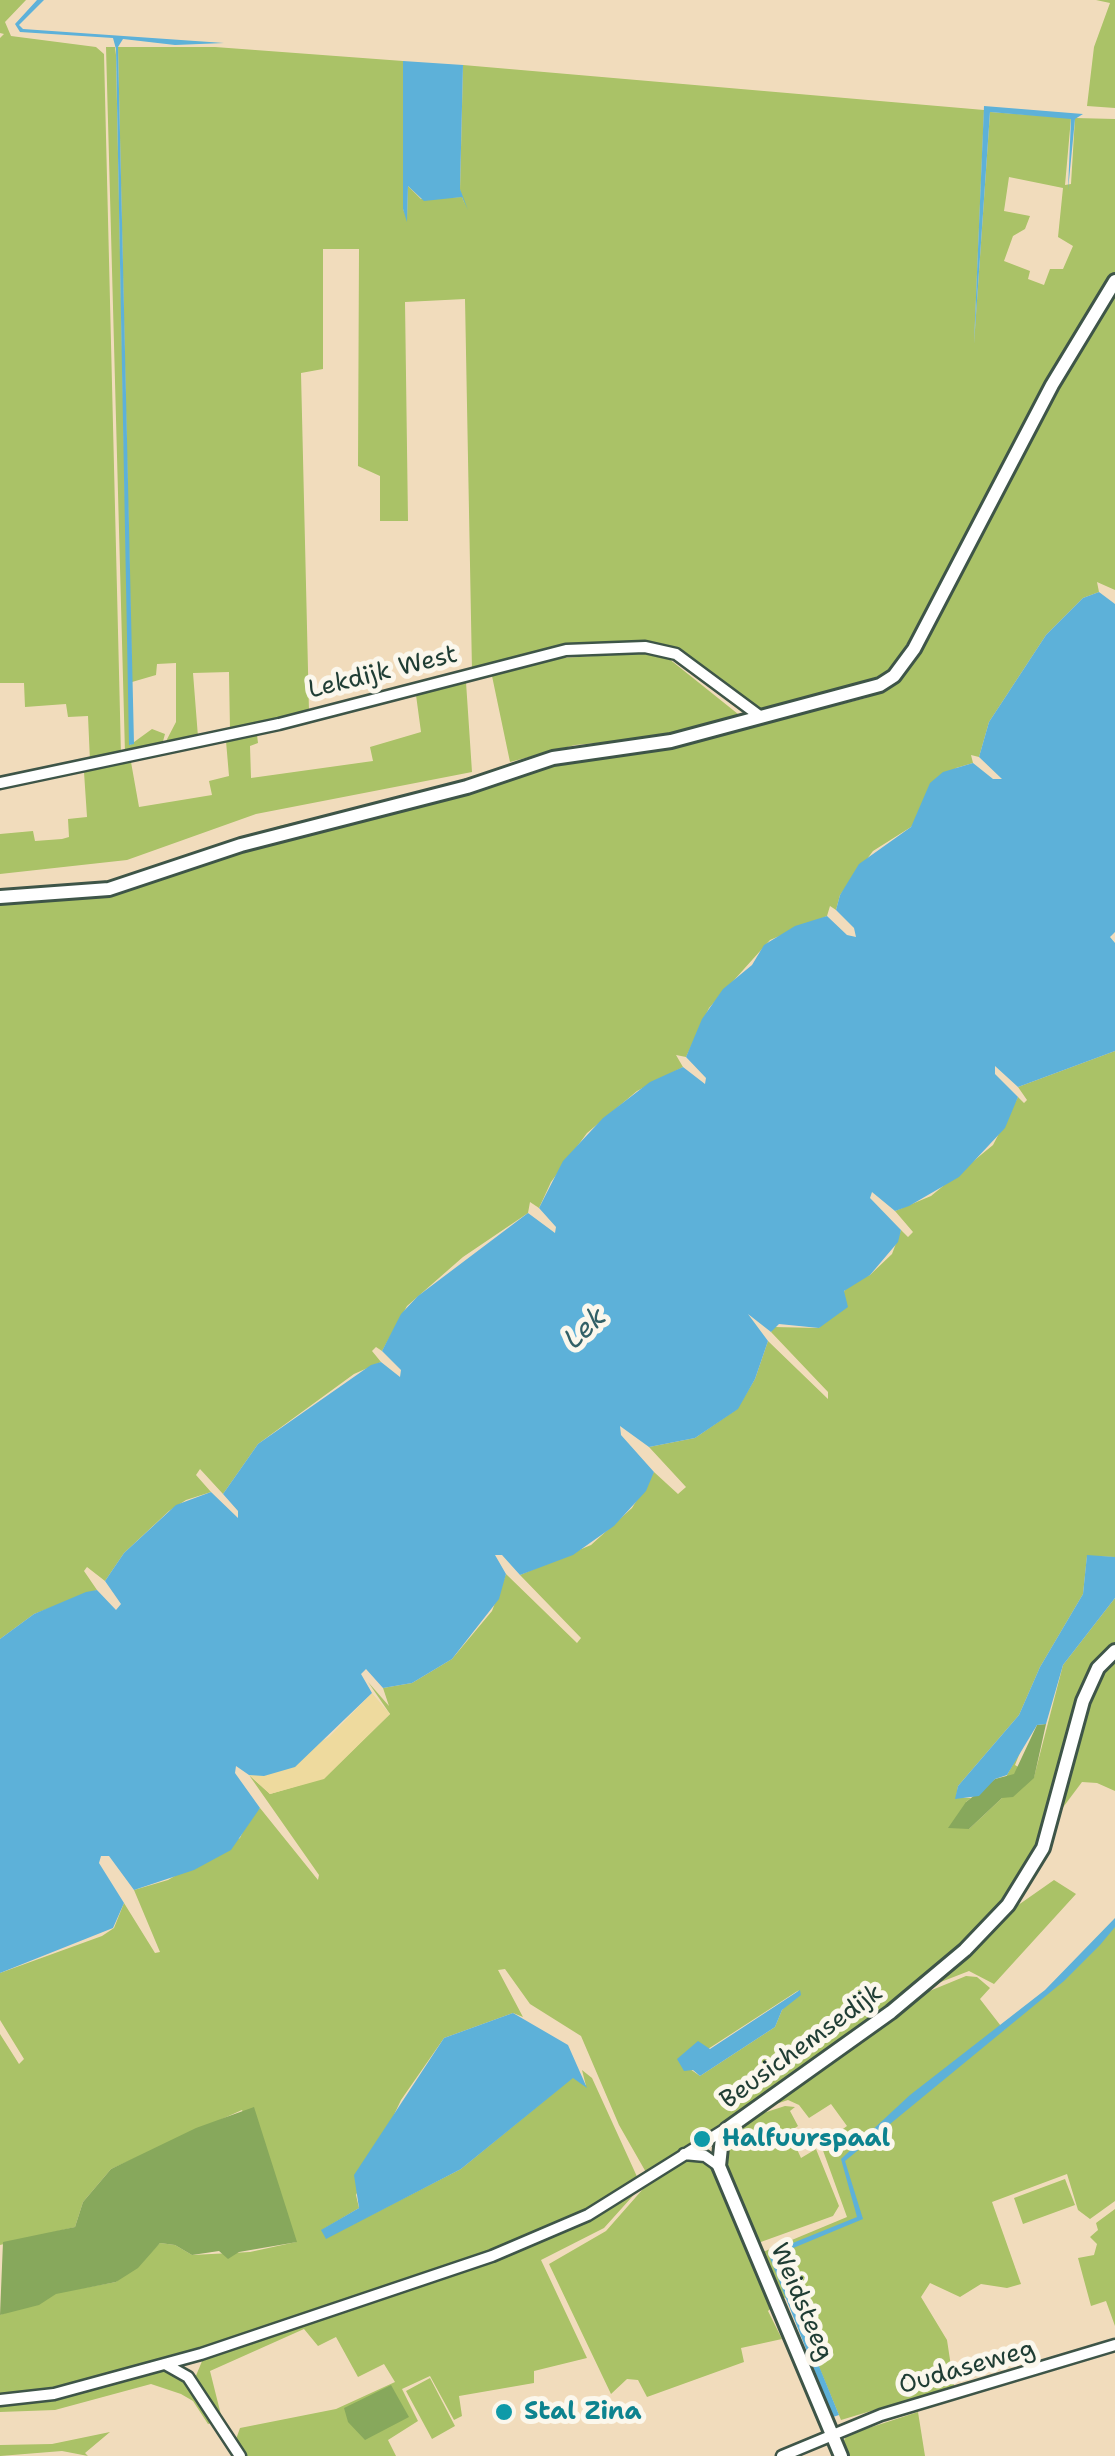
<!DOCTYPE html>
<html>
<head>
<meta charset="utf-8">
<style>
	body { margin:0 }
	canvas { display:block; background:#f1dcbc }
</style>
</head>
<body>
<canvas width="1115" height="2456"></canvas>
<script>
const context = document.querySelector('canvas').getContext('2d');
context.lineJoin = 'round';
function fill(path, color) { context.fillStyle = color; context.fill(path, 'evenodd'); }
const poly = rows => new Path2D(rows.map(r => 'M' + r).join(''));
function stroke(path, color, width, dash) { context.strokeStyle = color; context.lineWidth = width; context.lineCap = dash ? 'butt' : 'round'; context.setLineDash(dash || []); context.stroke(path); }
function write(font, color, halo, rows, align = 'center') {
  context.font = font + ' "Shantell Sans",sans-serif'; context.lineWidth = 10; context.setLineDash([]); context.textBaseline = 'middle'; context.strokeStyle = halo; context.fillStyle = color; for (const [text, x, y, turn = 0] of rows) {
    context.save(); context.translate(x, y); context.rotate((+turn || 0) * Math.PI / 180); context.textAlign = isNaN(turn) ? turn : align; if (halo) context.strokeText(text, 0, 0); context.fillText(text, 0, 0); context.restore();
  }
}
const green = poly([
	[0,0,26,0,5,22,11,36,96,47,104,54,121,755,90,761,88,716,68,717,66,704,25,707,24,683,0,683,0,38,4,34,0,33],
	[1096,0,1115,0,1115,108,1087,106,1094,47,1110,3],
	[106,47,115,47,116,55,130,745,152,729,165,734,162,745,125,753],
	[118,47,215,47,403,61,403,209,407,218,408,186,421,199,462,197,465,205,460,190,463,65,984,110,974,344,990,112,1071,118,1065,185,1071,184,1075,118,1115,119,1115,273,912,646,888,677,761,712,674,651,626,645,472,671,465,299,405,302,408,521,380,521,380,476,358,466,359,249,323,249,323,369,301,373,309,712,230,730,229,672,193,673,198,737,164,745,176,722,176,663,157,664,156,675,132,682],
	[1009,177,1063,188,1058,237,1073,246,1063,269,1050,269,1044,285,1028,279,1030,271,1004,261,1013,236,1025,229,1030,216,1004,211],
	[1115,292,1115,590,1097,582,1099,592,1083,598,1046,635,989,722,979,757,971,755,973,763,956,768,911,827,873,851,840,895,836,910,830,906,827,916,770,940,709,1008,686,1057,676,1055,683,1067,637,1091,587,1133,551,1182,539,1208,530,1202,528,1213,463,1257,407,1306,382,1351,376,1347,372,1351,381,1362,354,1374,258,1444,223,1494,200,1469,196,1475,211,1492,186,1500,169,1511,124,1553,105,1581,87,1567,84,1571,97,1590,34,1614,0,1639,0,891,124,879,279,826,583,755,669,748,866,698,889,687,914,663,1057,388],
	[648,653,668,658,743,718,672,736,575,745,510,762,492,676,562,658],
	[466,682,472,772,256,814,127,860,0,874,0,834,33,831,35,841,62,839,69,837,68,819,87,817,84,772,131,762,139,807,212,795,209,781,229,776,226,741,257,735,258,743,250,746,251,778,373,761,370,747,421,732,416,695],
	[1115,1051,1115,1557,1087,1556,1083,1594,1040,1667,1019,1715,958,1786,956,1798,971,1798,966,1802,969,1829,1002,1798,1007,1775,1021,1750,1015,1765,1034,1777,1063,1665,1115,1598,1115,1647,1100,1663,1039,1849,1003,1905,901,1999,810,2068,647,2174,619,2125,581,2036,530,2004,505,1969,498,1970,523,2017,513,2013,444,2038,401,2100,356,2195,359,2208,322,2230,326,2238,461,2169,573,2077,586,2086,582,2070,592,2078,639,2181,601,2205,499,2251,184,2355,40,2393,0,2396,0,2315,56,2293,116,2282,160,2243,175,2245,192,2255,250,2252,296,2242,242,2110,111,2169,83,2202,75,2227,0,2245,0,2034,19,2064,24,2059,0,2020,0,1973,102,1936,114,1928,124,1903,155,1953,160,1952,134,1890,168,1880,240,1838,248,1820,260,1808,318,1880,319,1875,249,1775,270,1794,324,1778,390,1714,368,1682,389,1706,383,1688,412,1683,452,1659,492,1611,506,1574,577,1643,581,1638,520,1575,591,1545,632,1508,654,1472,678,1494,686,1487,649,1447,695,1438,737,1409,755,1379,768,1341,828,1399,828,1392,771,1332,774,1327,819,1328,850,1283,870,1275,892,1254,901,1230,908,1237,913,1232,895,1211,931,1196,993,1145,1018,1097,1024,1103,1027,1100,1018,1087],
	[799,1990,782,2010,775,2027,700,2076,690,2069,708,2049],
	[1115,1659,1115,1791,1097,1783,1082,1782,1058,1814,1088,1696],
	[1054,1880,1076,1894,994,1984,969,1971,928,1987,1004,1915],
	[1115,1924,1115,2201,1090,2219,1078,2210,1067,2174,992,2202,1021,2284,1007,2288,981,2284,960,2297,930,2283,921,2297,947,2340,954,2386,841,2420,784,2282,788,2299,780,2296,763,2252,847,2217,821,2145,847,2126,831,2104,809,2118,799,2105,788,2100,761,2109,915,1997,966,1976,977,1977,990,1988,980,1999,1004,2030],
	[785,2106,795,2107,790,2111,798,2126,789,2132,801,2158,816,2149,839,2206,833,2216,758,2243,726,2169,726,2146,745,2119],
	[687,2157,700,2157,712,2165,773,2306,768,2311,782,2339,741,2348,744,2362,647,2397,638,2380,627,2379,611,2394,549,2264,606,2231,650,2181],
	[1065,2179,1075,2205,1023,2224,1014,2198],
	[640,2188,604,2228,541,2260,587,2358,534,2371,534,2383,459,2396,462,2416,454,2420,430,2376,402,2389,418,2421,388,2440,396,2456,244,2456,235,2442,240,2428,336,2409,395,2382,384,2364,358,2377,336,2337,318,2346,304,2329,210,2371,223,2423,195,2378,205,2354,450,2275,565,2230],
	[1115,2209,1115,2326,1106,2301,1091,2306,1078,2258,1094,2255,1097,2244,1090,2237,1098,2230,1096,2223],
	[165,2367,189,2383,215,2422,208,2424,193,2401,181,2394,151,2384,55,2410,0,2412,0,2403],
	[430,2378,455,2426,432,2439,406,2391],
	[918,2412,925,2456,848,2456,843,2442,847,2435],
	[110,2432,85,2453,88,2456,62,2451,0,2456,0,2445,52,2444]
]);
const forest = poly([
	[1046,1724,1034,1778,1013,1797,1002,1798,969,1829,948,1828,966,1802,995,1779,1014,1774,1037,1725],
	[254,2107,297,2242,239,2252,228,2259,219,2251,192,2255,175,2245,160,2243,138,2268,116,2282,56,2294,39,2305,0,2315,3,2242,75,2227,83,2202,111,2169,196,2128],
	[391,2385,409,2417,365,2440,348,2422,344,2408]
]);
const sand = poly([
	[372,1693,390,1714,324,1779,270,1794,249,1775,264,1775,329,1737]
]);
const water = poly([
	[37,0,44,0,19,25,23,29,224,43,175,45,123,39,118,47,134,744,129,745,116,49,113,38,20,32,15,24],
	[403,61,463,65,460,189,468,210,462,197,424,201,408,186,407,222,403,209],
	[984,106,1083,114,1075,119,1068,190,1071,119,990,112,974,344],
	[1099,592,1115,604,1115,932,1110,937,1115,943,1115,1051,1018,1087,995,1066,995,1074,1018,1097,1005,1128,959,1177,909,1206,895,1211,872,1192,870,1198,901,1230,898,1242,870,1275,844,1291,848,1307,819,1328,779,1324,771,1332,748,1314,768,1341,755,1379,738,1409,695,1438,649,1447,620,1426,621,1435,654,1472,646,1491,614,1526,573,1555,520,1575,502,1555,495,1555,506,1574,499,1599,452,1659,412,1683,383,1688,366,1669,361,1674,372,1693,295,1767,264,1776,249,1775,236,1766,235,1773,260,1808,231,1850,194,1870,134,1890,109,1856,101,1856,99,1863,124,1903,113,1928,0,1973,0,1639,34,1614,86,1592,97,1590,116,1610,121,1604,105,1581,124,1553,176,1505,211,1492,238,1518,238,1511,223,1494,258,1444,371,1365,381,1362,400,1377,401,1370,382,1351,401,1314,418,1296,528,1213,555,1233,556,1227,539,1208,563,1161,603,1118,650,1082,683,1067,705,1084,706,1078,686,1057,702,1019,723,989,752,965,764,945,795,926,827,916,847,935,856,937,854,928,836,910,840,895,859,864,911,827,930,783,943,772,973,763,993,779,1002,779,979,757,989,722,1046,635,1083,598],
	[1087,1555,1115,1557,1115,1598,1063,1665,1046,1724,1037,1725,1007,1775,995,1779,979,1796,955,1799,958,1786,1019,1715,1040,1667,1083,1594],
	[1115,1918,1115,1927,1100,1945,1064,1981,845,2161,863,2219,774,2256,839,2415,833,2417,768,2253,857,2217,841,2159,910,2095,1045,1990],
	[800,1990,801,1995,782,2010,775,2027,700,2076,693,2070,684,2071,677,2059,698,2041,710,2049],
	[513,2013,568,2045,587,2088,573,2078,461,2169,326,2239,321,2230,359,2208,354,2175,444,2038]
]);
const minor = poly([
	[0,783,279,724,566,650,645,647,676,654,761,717],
	[684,2154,705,2156,719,2166],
	[165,2364,188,2377,240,2456],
	[0,2400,54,2394,201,2354,492,2256,588,2215,724,2130],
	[782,2456,881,2415,1115,2345]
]);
const tertiary = poly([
	[0,897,109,889,241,845,467,787,553,758,671,741,880,685,894,676,914,649,1052,385,1115,281],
	[841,2456,719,2166,722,2138,727,2129,891,2012,965,1950,1008,1905,1043,1848,1083,1701,1098,1668,1115,1651]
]);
const markers = [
	[702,2139,10,"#0f9aa8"],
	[504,2412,10,"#0f9aa8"]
];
const streetNames = [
	["Lekdijk West",383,673,-14],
	["Beusichemsedijk",802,2047,-36],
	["Weidsteeg",801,2302,67],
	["Oudaseweg",967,2368,-16]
];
const cultureNames = [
	["Halfuurspaal",722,2139],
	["Stal Zina",524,2412]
];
const waterNames = [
	["Lek",586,1329,-43]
];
fill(green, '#aac267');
fill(forest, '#87a85c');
fill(sand, '#eeda9e');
fill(water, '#5db1d9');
stroke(minor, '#3e5548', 15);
stroke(tertiary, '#3e5548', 18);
stroke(minor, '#fff', 10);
stroke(tertiary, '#fff', 12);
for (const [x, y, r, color] of markers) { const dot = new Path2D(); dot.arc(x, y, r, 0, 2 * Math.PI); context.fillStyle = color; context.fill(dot); stroke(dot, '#fbf7ec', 4); }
write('25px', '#1f3d34', '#fbf7ec', streetNames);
write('bold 25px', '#0d838f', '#fbf7ec', cultureNames, 'left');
write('italic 28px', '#326066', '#fbf7ec', waterNames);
</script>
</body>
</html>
